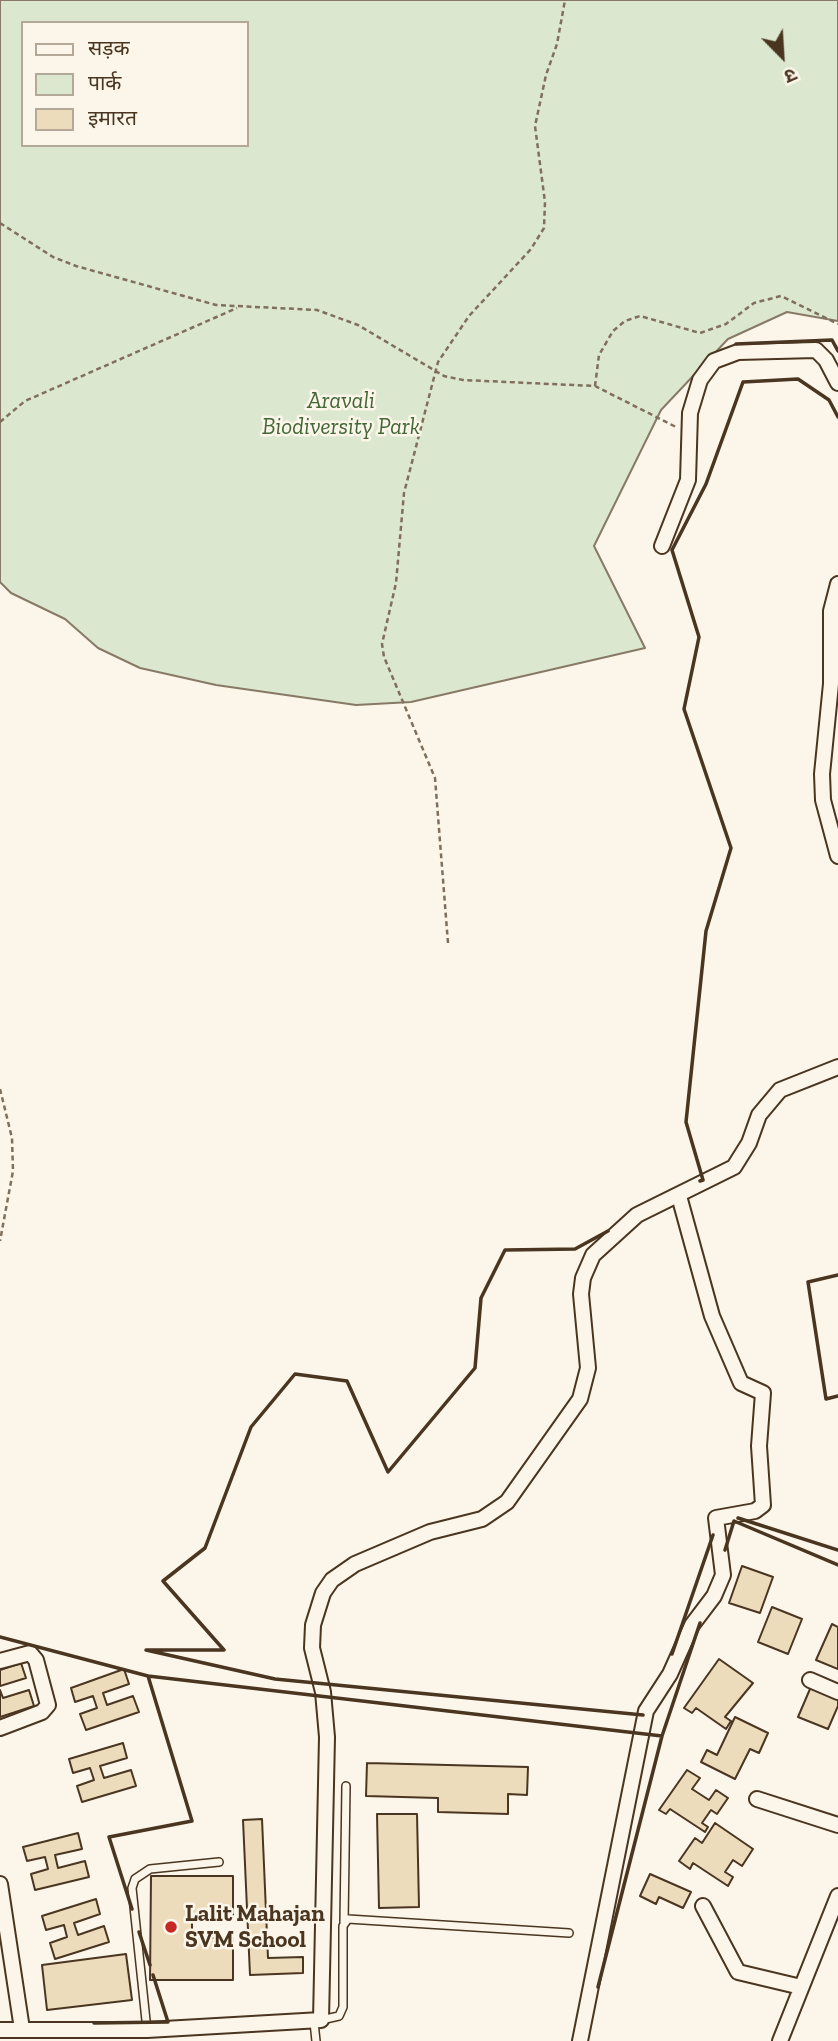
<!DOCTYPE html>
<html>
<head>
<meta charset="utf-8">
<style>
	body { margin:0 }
	#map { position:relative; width:838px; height:2041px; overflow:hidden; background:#fbf6e9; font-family:"Zilla Slab","Noto Sans Devanagari",serif }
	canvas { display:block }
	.legend { position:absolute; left:21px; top:21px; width:228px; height:126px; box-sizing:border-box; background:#fbf6e9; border:2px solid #b4a999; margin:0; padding:9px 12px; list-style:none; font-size:21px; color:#4a3520 }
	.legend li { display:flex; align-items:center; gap:14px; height:35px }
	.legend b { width:35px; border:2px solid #b4a999 }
	.north { position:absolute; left:747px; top:21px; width:70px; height:70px; -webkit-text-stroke:5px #fbf6e9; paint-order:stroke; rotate:156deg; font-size:19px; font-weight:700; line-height:28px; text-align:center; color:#4a3520 }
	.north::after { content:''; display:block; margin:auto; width:24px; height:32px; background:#4a3520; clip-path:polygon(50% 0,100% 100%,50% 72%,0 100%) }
</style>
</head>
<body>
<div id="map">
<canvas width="838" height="2041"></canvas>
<ul class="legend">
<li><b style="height:9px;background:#fbf6e9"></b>सड़क</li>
<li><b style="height:19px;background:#dce7d0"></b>पार्क</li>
<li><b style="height:19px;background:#ecdcbc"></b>इमारत</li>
</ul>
<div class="north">उ</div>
</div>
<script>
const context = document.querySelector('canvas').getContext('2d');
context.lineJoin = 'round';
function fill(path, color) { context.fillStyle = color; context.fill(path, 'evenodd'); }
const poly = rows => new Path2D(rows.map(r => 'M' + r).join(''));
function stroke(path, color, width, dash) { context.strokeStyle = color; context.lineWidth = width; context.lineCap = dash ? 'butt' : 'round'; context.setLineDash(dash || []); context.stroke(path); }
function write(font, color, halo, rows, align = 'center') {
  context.font = font + ' "Zilla Slab",serif'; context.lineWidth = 5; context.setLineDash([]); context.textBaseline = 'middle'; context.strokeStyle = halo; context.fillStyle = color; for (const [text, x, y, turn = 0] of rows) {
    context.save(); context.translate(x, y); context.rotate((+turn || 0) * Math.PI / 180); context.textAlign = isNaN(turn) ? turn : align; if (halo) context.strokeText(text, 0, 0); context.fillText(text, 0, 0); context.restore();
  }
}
const green = poly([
	[0,0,838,0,838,321,787,312,728,339,661,410,594,546,645,648,411,702,356,705,216,685,140,668,98,648,65,619,11,593,0,582,0,0],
	[23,23,247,23,247,145,23,145,23,23]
]);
const building = poly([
	[742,1566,773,1577,760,1613,729,1603,742,1566],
	[772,1607,802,1619,788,1654,758,1642,772,1607],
	[832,1624,838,1627,838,1669,816,1660,832,1624],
	[719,1659,753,1683,725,1717,731,1721,726,1729,696,1708,692,1713,684,1708,719,1659],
	[21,1663,26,1678,0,1686,0,1670,21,1663],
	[124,1669,129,1684,103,1693,107,1705,133,1696,139,1712,86,1730,80,1714,97,1708,93,1696,75,1702,71,1688,124,1669],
	[813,1682,838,1693,838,1706,828,1729,798,1717,813,1682],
	[0,1690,3,1698,29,1690,34,1706,0,1717,0,1690],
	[735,1717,768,1733,759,1753,750,1749,735,1779,701,1762,707,1750,717,1755,735,1717],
	[123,1743,127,1758,100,1766,104,1778,131,1770,136,1786,82,1802,77,1786,94,1780,90,1768,73,1773,69,1759,123,1743],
	[367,1763,528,1767,527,1795,508,1794,508,1814,438,1812,438,1798,366,1796,367,1763],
	[687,1770,700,1778,692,1789,709,1800,716,1790,728,1798,717,1814,711,1810,702,1823,708,1827,705,1832,670,1809,666,1814,659,1810,687,1770],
	[377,1814,417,1814,419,1907,379,1908,377,1814],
	[262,1819,268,1958,303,1957,303,1973,250,1975,243,1820,262,1819],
	[715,1823,753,1849,742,1866,733,1860,725,1872,733,1877,728,1886,693,1863,690,1869,679,1861,695,1838,702,1843,715,1823],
	[78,1833,82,1849,55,1855,58,1868,85,1861,89,1877,35,1890,31,1874,48,1869,45,1857,27,1861,23,1847,78,1833],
	[650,1874,691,1892,683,1908,659,1897,656,1904,640,1896,650,1874],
	[151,1876,233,1876,233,1917,192,1917,192,1938,233,1938,233,1980,150,1980,151,1876],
	[96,1899,100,1914,74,1923,78,1935,104,1926,109,1942,55,1959,50,1943,67,1937,64,1925,46,1930,42,1916,96,1899],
	[126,1954,132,2000,47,2010,42,1965,126,1954]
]);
const path = poly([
	[0,223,53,257,76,266,216,305,317,310,358,325,444,376,463,380,595,386,676,427],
	[595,386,599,355,613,331,625,321,640,316,700,333,726,324,754,303,781,296,838,324],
	[0,422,25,401,237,308],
	[448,943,435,778,384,657,382,644,396,583,404,493,438,362,469,316,531,249,544,228,545,202,535,126,546,75,557,44,565,0],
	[0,1089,12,1138,13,1171,0,1241]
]);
const lane = poly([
	[344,1922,346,1786],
	[321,2020,339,2016,343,2007,343,1926,348,1919,569,1933],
	[314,2022,316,2041],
	[147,2030,132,1888,135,1879,150,1869,219,1862]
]);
const street = poly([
	[662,546,688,480,690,413,700,380,714,361,738,352,816,350,826,360,838,383],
	[838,584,831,611,831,684,822,774,823,800,838,856],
	[0,1661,30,1653,36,1660,48,1705,42,1712,0,1728],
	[810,1680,838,1692],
	[757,1799,838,1825],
	[0,1884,22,2029],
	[703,1906,738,1972,801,1987],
	[0,2030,147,2030,321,2020,327,1737,323,1692,312,1648,313,1625,323,1593,332,1580,355,1564,430,1532,482,1519,507,1502,580,1399,588,1368,581,1294,583,1278,593,1255,637,1215,734,1167,749,1143,759,1115,780,1090,838,1067],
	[580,2041,646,1711,670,1674,692,1625,714,1596,723,1575,716,1518,755,1511,763,1505,759,1446,763,1393,741,1383,712,1316,679,1196],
	[780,2041,838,1896]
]);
const wall = poly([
	[736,344,832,340,838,351],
	[700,1181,703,1180,686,1122,706,931,731,848,684,709,699,637,672,550,706,484,743,382,798,379,829,400,838,417],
	[608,1231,575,1249,505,1250,481,1298,475,1368,388,1472,347,1381,295,1374,251,1427,205,1548,163,1581,224,1650,146,1650,275,1679,643,1715],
	[838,1275,808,1282,826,1399,838,1396],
	[738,1518,838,1550],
	[725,1550,734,1521,838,1565],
	[0,1637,148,1676,662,1736],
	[672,1654,713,1535],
	[132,1909,109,1837,192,1821,148,1676],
	[139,1932,150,1965],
	[598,1987,662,1736,700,1623],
	[94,2023,168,2022,153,1975]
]);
const markers = [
	[171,1927,7,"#c62828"]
];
const parkNames = [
	["Aravali",341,401],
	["Biodiversity Park",341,427]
];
const poiNames = [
	["Lalit Mahajan",185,1914],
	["SVM School",185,1940]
];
fill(green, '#dce7d0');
stroke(green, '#887966', 2);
fill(building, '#ecdcbc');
stroke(building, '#4a3520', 2);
stroke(lane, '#4a3520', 10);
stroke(street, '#4a3520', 18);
stroke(path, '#7f6f5c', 2.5, [5, 3.5]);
stroke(lane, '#fbf6e9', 7);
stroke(street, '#fbf6e9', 14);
stroke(wall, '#4a3520', 3.5);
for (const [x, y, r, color] of markers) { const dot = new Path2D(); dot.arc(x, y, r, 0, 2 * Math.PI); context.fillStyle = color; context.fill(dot); stroke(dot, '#fbf6e9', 2.5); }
write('italic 23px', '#436837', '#fbf6e9', parkNames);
write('bold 23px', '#4a3520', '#fbf6e9', poiNames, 'left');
</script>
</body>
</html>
